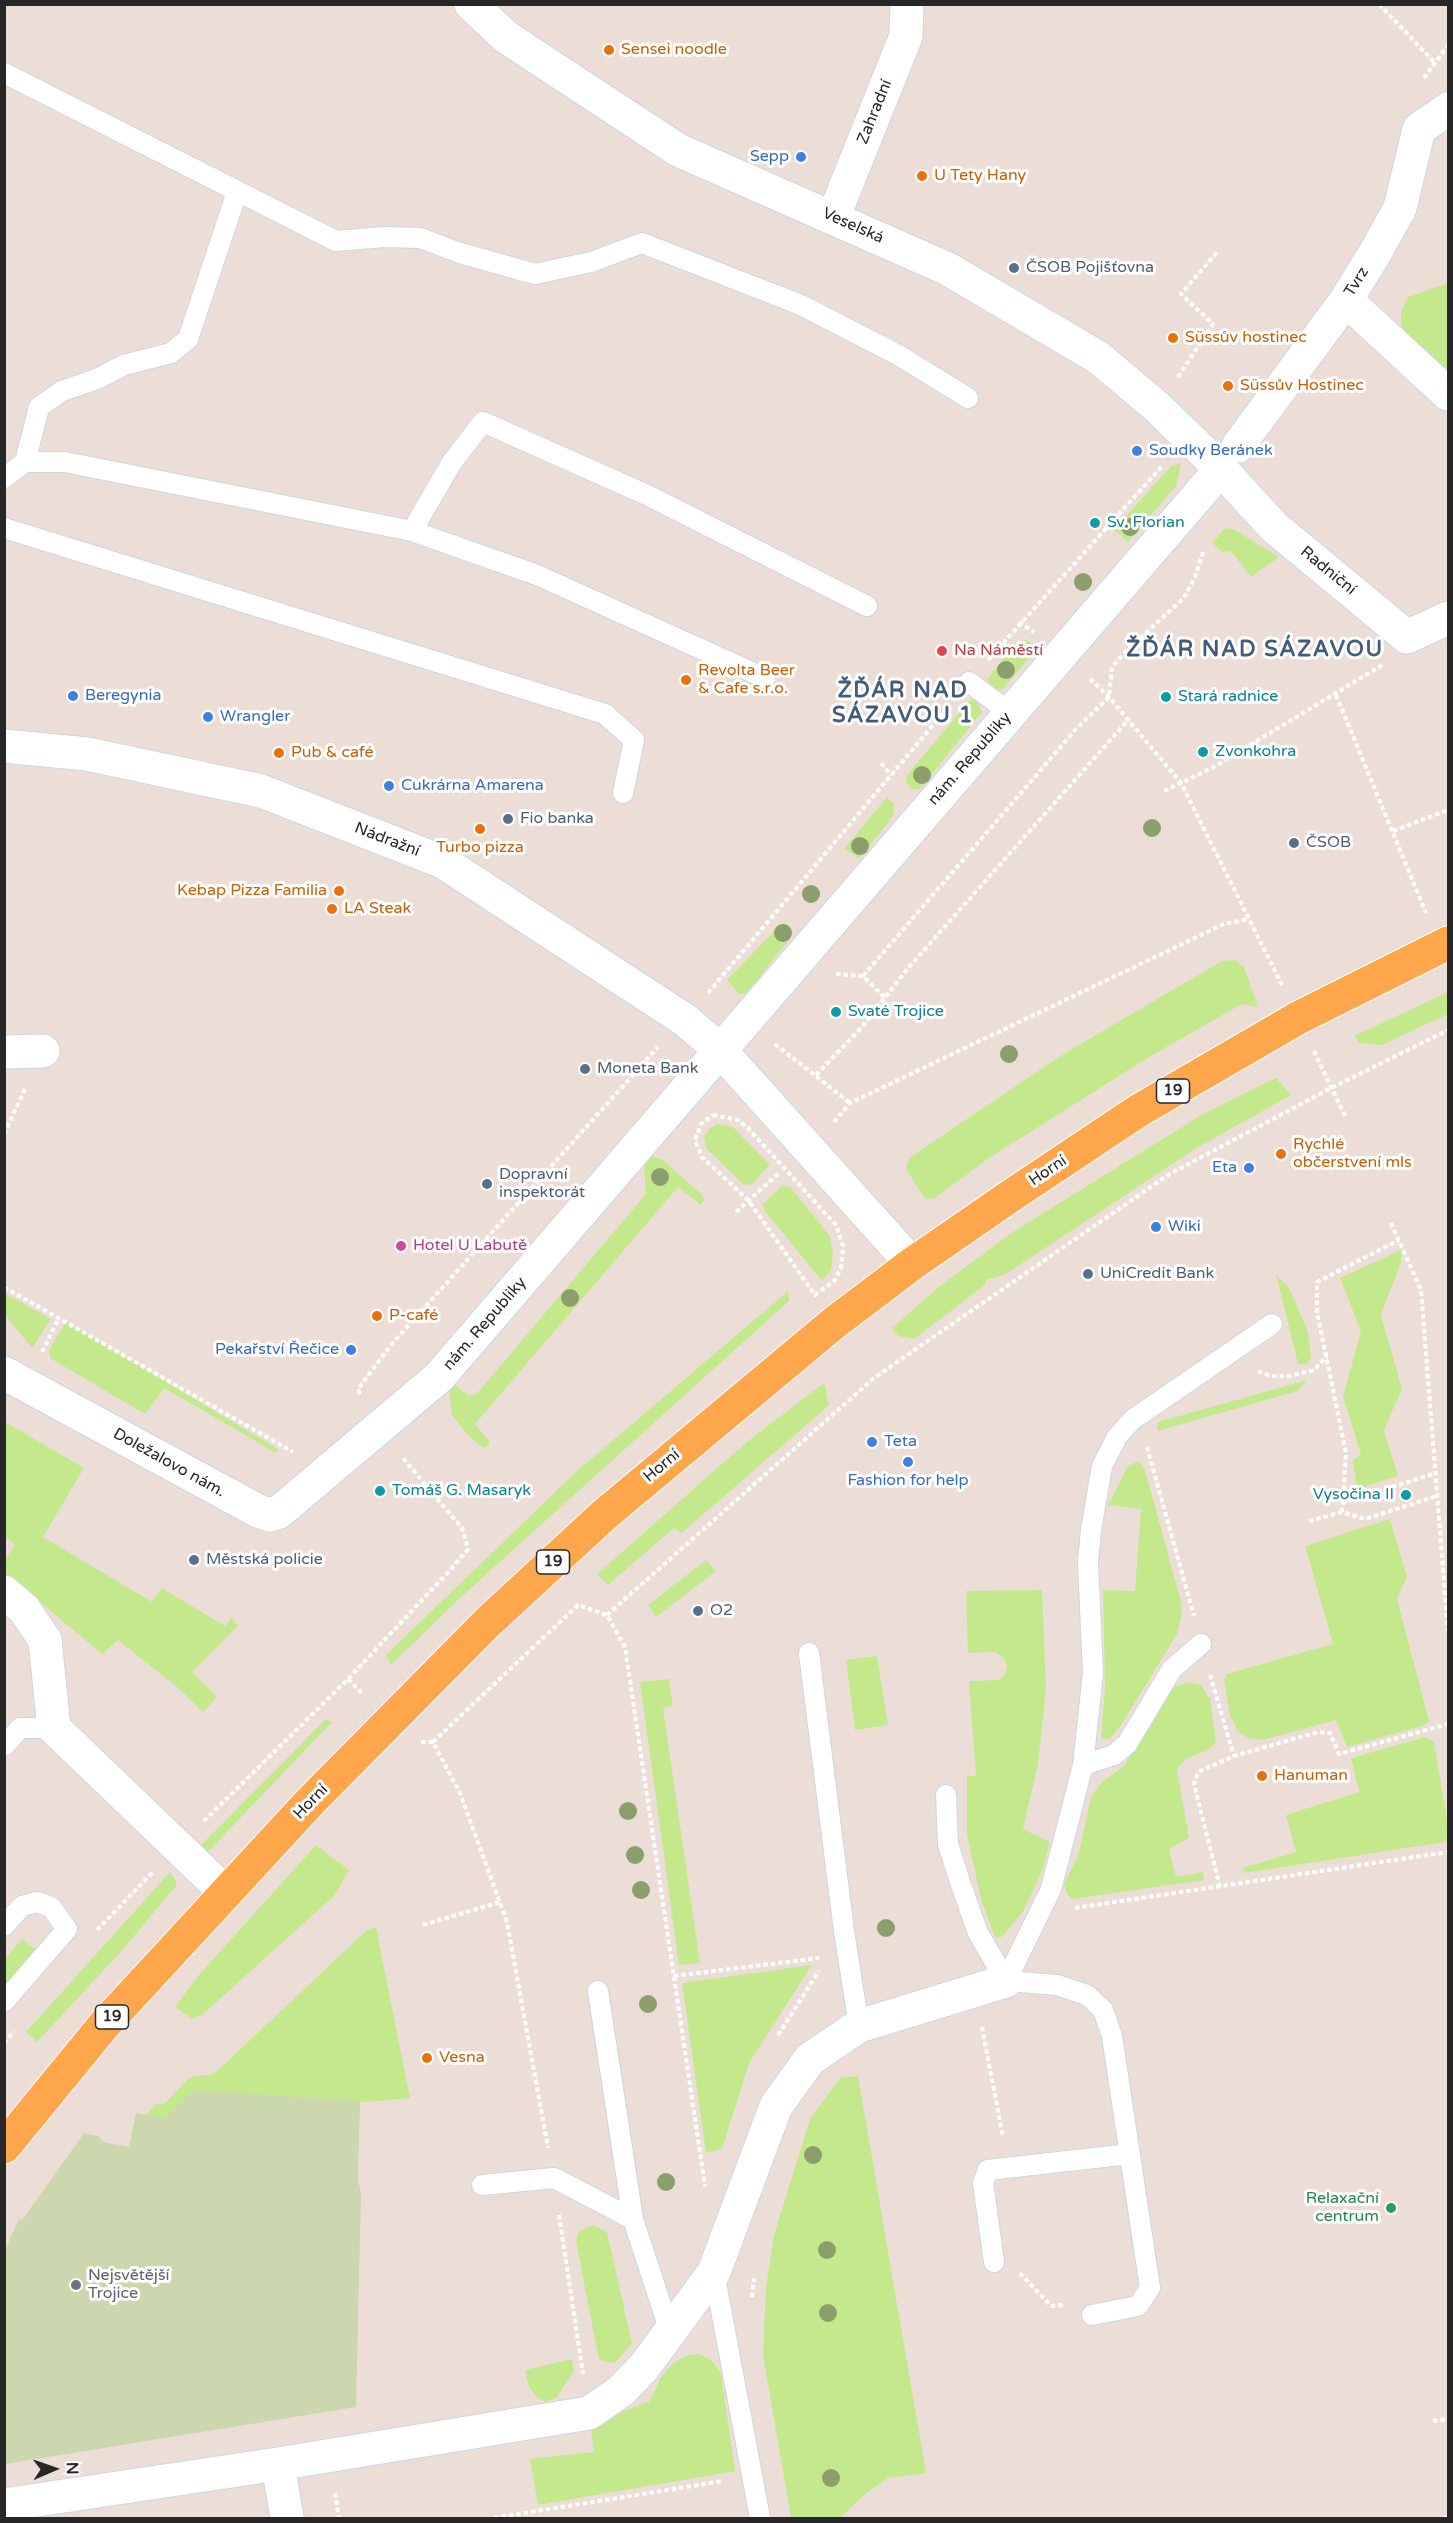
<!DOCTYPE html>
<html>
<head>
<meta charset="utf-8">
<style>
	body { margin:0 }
	#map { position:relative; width:1453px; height:2523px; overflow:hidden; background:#ecded7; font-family:"Varela Round",sans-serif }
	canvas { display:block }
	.frame { position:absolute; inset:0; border:6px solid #272727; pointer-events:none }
	.north { position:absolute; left:24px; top:2439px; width:60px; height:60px; -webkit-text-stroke:4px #fff; paint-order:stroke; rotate:88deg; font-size:16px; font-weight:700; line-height:24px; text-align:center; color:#272727 }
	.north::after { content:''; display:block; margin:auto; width:21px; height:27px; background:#272727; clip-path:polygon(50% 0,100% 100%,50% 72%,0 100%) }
</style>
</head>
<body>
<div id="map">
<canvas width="1453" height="2523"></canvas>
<div class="frame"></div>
<div class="north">N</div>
</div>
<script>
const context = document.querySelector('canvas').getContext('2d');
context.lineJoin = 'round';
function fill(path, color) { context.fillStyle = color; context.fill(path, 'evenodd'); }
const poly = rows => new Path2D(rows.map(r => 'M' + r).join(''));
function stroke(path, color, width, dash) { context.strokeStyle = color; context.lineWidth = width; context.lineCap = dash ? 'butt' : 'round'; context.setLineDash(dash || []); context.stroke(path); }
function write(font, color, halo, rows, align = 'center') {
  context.font = font + ' "Varela Round",sans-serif'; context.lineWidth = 6; context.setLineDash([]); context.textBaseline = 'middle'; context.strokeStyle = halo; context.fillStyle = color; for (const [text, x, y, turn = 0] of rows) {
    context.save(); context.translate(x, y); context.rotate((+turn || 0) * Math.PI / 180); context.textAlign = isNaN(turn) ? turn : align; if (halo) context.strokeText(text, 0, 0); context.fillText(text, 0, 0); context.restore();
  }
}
const green = poly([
	[1448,283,1448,384,1414,349,1401,324,1401,311,1408,297],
	[1181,463,1176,486,1128,542,1114,530,1171,466],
	[1225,528,1233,529,1279,557,1251,577,1231,551,1222,552,1212,543],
	[1026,640,1035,645,1035,651,1002,690,994,689,987,680,1016,642],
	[971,699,977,701,982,712,920,789,912,789,906,782,907,775],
	[887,797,894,804,893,816,879,834,859,858,844,849],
	[781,924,788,924,790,938,748,992,740,995,727,980],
	[1235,960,1244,967,1258,1007,1242,1004,1149,1057,989,1158,935,1198,926,1199,919,1190,906,1168,909,1158,1062,1055,1222,961],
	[1448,992,1448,1014,1412,1031,1382,1045,1359,1043,1354,1036],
	[1276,1078,1291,1095,1195,1149,1006,1274,986,1280,985,1285,914,1339,898,1336,892,1328,940,1286,1013,1232,1203,1114],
	[717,1124,733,1127,770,1165,752,1184,744,1185,706,1148,704,1137,709,1129],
	[650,1155,663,1160,702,1195,704,1200,701,1205,678,1187,475,1424,489,1441,489,1445,483,1448,467,1434,452,1415,449,1388,454,1384,468,1395,474,1395,479,1391,646,1194,644,1164],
	[782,1186,790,1187,830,1236,833,1255,831,1270,822,1281,765,1211,763,1204],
	[1401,1250,1401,1262,1381,1315,1402,1389,1384,1430,1398,1476,1357,1489,1353,1461,1361,1454,1343,1397,1361,1331,1340,1278],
	[1276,1274,1289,1288,1308,1332,1311,1357,1307,1364,1298,1364],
	[788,1291,789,1301,461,1597,391,1665,386,1655,577,1471],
	[4,1293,51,1319,32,1348,5,1315],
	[66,1322,278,1449,276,1453,164,1388,145,1414,50,1358,49,1350],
	[1307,1380,1298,1391,1157,1431,1158,1422],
	[824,1383,829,1405,682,1533,674,1528,608,1585,597,1574,747,1442],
	[5,1422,84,1468,43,1537,152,1602,162,1588,225,1626,231,1618,238,1626,192,1672,217,1697,203,1712,177,1687,118,1640,102,1654,5,1573,4,1561,15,1545,5,1536],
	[1139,1461,1145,1470,1181,1602,1182,1613,1177,1634,1121,1725,1110,1739,1101,1739,1105,1687,1103,1590,1135,1591,1141,1509,1108,1505,1128,1466],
	[1390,1519,1407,1577,1397,1599,1429,1721,1422,1726,1347,1747,1336,1720,1263,1740,1248,1738,1237,1730,1230,1715,1224,1680,1227,1674,1333,1644,1305,1546],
	[706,1560,716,1571,656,1617,648,1605],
	[1042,1590,1046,1689,1038,1764,1023,1829,1050,1842,1043,1869,1024,1910,1002,1937,995,1937,981,1899,967,1834,967,1776,976,1776,969,1681,998,1680,1004,1676,1007,1666,1004,1658,995,1652,968,1653,966,1591],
	[877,1656,888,1725,855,1730,846,1660],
	[669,1679,673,1706,663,1708,700,1963,679,1965,640,1682],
	[1188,1682,1201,1685,1210,1699,1216,1742,1208,1750,1186,1759,1177,1769,1189,1838,1169,1849,1176,1877,1203,1872,1204,1880,1072,1899,1067,1894,1064,1884,1079,1853,1091,1797,1103,1781,1124,1766,1173,1687],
	[326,1719,332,1722,205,1855,198,1848],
	[1425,1737,1434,1742,1448,1826,1448,1836,1445,1842,1244,1873,1243,1868,1296,1852,1286,1815,1359,1792,1351,1758],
	[316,1845,349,1870,334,1896,203,2014,192,2019,175,2007,199,1975],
	[170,1872,176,1881,176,1886,118,1955,37,2042,26,2032],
	[376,1927,410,2098,366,2102,194,2090,164,2118,146,2115,156,2104,164,2104,190,2077,214,2074,367,1930],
	[22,1939,35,1949,5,1987,5,1959],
	[812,1965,749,2063,722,2149,706,2153,682,1983],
	[858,2076,926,2473,888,2478,864,2495,840,2518,791,2518,763,2355,766,2287,774,2235,810,2119,840,2078],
	[593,2225,607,2232,632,2343,615,2363,599,2360,576,2241,578,2232],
	[699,2354,711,2360,721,2373,735,2471,538,2505,530,2459,594,2452,590,2424,650,2401,660,2379,672,2364,685,2356],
	[572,2359,574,2371,557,2397,546,2402,538,2398,529,2387,525,2370]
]);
const cemetery = poly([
	[194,2090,360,2101,358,2180,361,2193,356,2407,5,2464,5,2250,19,2219,22,2220,84,2133,98,2136,104,2142,129,2147,136,2113,164,2118]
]);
const path = poly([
	[1379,4,1435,63],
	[1424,78,1448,45],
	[1178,377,1213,324,1181,294,1218,251],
	[1019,622,1034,632],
	[988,660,1163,465],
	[1090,679,1109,697,1181,783,1282,985],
	[1336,695,1426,913],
	[881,763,891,775],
	[1164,791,1212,768,1384,664],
	[1393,831,1448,810],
	[836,974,863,976,885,998],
	[863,976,1076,729,1109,697,1112,667,1126,651,1184,598,1195,577,1204,549],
	[708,993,950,705],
	[775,1044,850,1103],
	[1314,1051,1346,1118],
	[816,1075,862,1027,909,967,1129,719],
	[713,1115,738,1120,748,1128,836,1225,843,1246,841,1268,834,1281,815,1295,748,1200,702,1157,695,1140,701,1124,713,1115],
	[834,1122,850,1103,1224,924,1249,919],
	[4,1134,26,1087],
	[736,1212,780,1172],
	[1391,1223,1421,1290,1448,1632],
	[4,1287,293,1452],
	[42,1352,59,1318],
	[1258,1371,1271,1376,1289,1376,1314,1370,1327,1356],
	[360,1394,358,1389,391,1345,658,1047],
	[1147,1447,1194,1616],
	[1342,1503,1436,1473],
	[1342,1512,1346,1453,1317,1312,1317,1282,1399,1240],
	[1309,1521,1342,1512,1365,1519,1437,1496],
	[607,1615,874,1378,1168,1175,1331,1088,1448,1030],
	[1210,1675,1234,1756],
	[348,1679,364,1695],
	[421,1742,433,1742,460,1793,507,1922,548,2148],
	[433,1742,578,1605,607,1615,625,1647,705,2186],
	[204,1821,348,1679,452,1568,468,1549,462,1528,402,1457],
	[1220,1887,1194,1784,1198,1772,1234,1756,1318,1732,1330,1733,1339,1754,1448,1724],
	[1075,1908,1448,1852],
	[423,1925,500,1902],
	[97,1930,152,1873],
	[674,1976,819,1958],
	[982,2027,1003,2137],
	[778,2035,819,1971],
	[4,2043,14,2031],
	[559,2215,583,2374],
	[1020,2273,1051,2306,1064,2305],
	[752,2297,754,2278],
	[1433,2421,1448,2419],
	[335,2493,339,2518],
	[494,2518,723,2481],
	[1444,2518,1448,2517]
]);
const lane = poly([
	[4,73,336,241,385,237,420,238,460,253,535,274,591,262,642,243,801,305,900,356,968,398],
	[25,462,39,407,62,391,97,379,124,365,171,353,188,339,237,192],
	[4,478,25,462,65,462,412,531,537,575,765,678],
	[4,528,605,714,634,740,623,793],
	[412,531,452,462,483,422,647,495,867,606],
	[969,682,1010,713],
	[809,1653,844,1931,859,2026],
	[4,1746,20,1728,54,1728],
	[1083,1765,1114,1755,1127,1744,1172,1669,1201,1644],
	[946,1795,948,1844,960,1882,978,1933,1006,1981],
	[4,1926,22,1906,37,1902,51,1907,67,1929,4,2002],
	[1006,1981,1051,1889,1083,1765,1093,1673,1088,1562,1091,1530,1102,1466,1117,1437,1132,1420,1272,1324],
	[1006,1981,1057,1985,1087,1995,1103,2010,1112,2036,1150,2288,1138,2306,1092,2315],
	[598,1991,633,2219,670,2332],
	[482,2185,554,2178,633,2219],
	[994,2262,983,2183,988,2170,1130,2154],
	[714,2272,760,2518]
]);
const street = poly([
	[471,4,506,37,678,150,948,269,1099,358,1157,407,1221,469,1274,527,1407,637,1448,618],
	[833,218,906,36,907,4],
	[1346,300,1448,394],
	[1238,446,1346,300,1375,253,1400,208,1419,129,1448,109],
	[4,746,87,754,261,791,443,862,685,1020,720,1050,912,1264],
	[4,1052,43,1051],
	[4,1373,258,1511,270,1515,279,1512,439,1377,1221,469],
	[4,1592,24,1609,45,1640,54,1728,226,1893],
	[278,2464,287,2518],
	[4,2505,278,2464,589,2413,621,2391,644,2367,714,2272,776,2106,810,2059,859,2026,1006,1981]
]);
const primary = poly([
	[4,2147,104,2025,309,1803,488,1622,604,1515,834,1323,912,1264,1012,1195,1138,1111,1298,1018,1448,943]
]);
const trees = [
	[1130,527],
	[1083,582],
	[1006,670],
	[922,775],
	[1152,828],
	[860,846],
	[811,894],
	[783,933],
	[1009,1054],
	[660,1177],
	[570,1298],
	[628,1811],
	[635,1855],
	[641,1890],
	[886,1928],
	[648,2004],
	[813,2155],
	[666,2182],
	[827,2250],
	[828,2313],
	[831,2478]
];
const markers = [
	[609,50,6,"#e8710a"],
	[801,157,6,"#3f7fe0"],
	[922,176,6,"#e8710a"],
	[1014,268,6,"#5c6f8a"],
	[1173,338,6,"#e8710a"],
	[1228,386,6,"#e8710a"],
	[1137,451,6,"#3f7fe0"],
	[1095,523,6,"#0f9aa8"],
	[942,651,6,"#e0444e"],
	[686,680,6,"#e8710a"],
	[73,696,6,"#3f7fe0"],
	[1166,697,6,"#0f9aa8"],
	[208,717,6,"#3f7fe0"],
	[1203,752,6,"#0f9aa8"],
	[279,753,6,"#e8710a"],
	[389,786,6,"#3f7fe0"],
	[508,819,6,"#5c6f8a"],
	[480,829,6,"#e8710a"],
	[1294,843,6,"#5c6f8a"],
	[339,891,6,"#e8710a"],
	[332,909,6,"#e8710a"],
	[836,1012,6,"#0f9aa8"],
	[585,1069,6,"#5c6f8a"],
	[1281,1154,6,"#e8710a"],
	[1249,1168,6,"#3f7fe0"],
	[487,1184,6,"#5c6f8a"],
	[1156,1227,6,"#3f7fe0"],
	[401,1246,6,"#d1479c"],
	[1088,1274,6,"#5c6f8a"],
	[377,1316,6,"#e8710a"],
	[351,1350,6,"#3f7fe0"],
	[872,1442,6,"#3f7fe0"],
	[908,1462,6,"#3f7fe0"],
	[380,1491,6,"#0f9aa8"],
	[1406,1495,6,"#0f9aa8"],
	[194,1560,6,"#5c6f8a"],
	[698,1611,6,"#5c6f8a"],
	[1262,1776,6,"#e8710a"],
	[427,2058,6,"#e8710a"],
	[1391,2208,6,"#2e9e5b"],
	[76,2285,6,"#6b7280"]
];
const shields = [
	[1173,1091,33],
	[553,1562,33],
	[112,2017,33]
];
const shieldNames = [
	["19",1173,1091],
	["19",553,1562],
	["19",112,2017]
];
const foodNames = [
	["Sensei noodle",621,50],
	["U Tety Hany",934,176],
	["Süssův hostinec",1185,338],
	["Süssův Hostinec",1240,386],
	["Revolta Beer",698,671],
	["& Cafe s.r.o.",698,689],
	["Pub & café",291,753],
	["Turbo pizza",480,848,"center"],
	["Kebap Pizza Familia",327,891,"right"],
	["LA Steak",344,909],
	["Rychlé",1293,1145],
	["občerstvení mls",1293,1163],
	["P-café",389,1316],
	["Hanuman",1274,1776],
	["Vesna",439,2058]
];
const streetNames = [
	["Zahradní",875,112,-68],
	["Veselská",853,226,24],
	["Tvrz",1357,282,-58],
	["Radniční",1328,571,39],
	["nám. Republiky",970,759,-49],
	["Nádražní",387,840,21],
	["Horní",1048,1171,-34],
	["nám. Republiky",485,1324,-49],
	["Doležalovo nám.",169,1463,29],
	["Horní",662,1466,-40],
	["Horní",311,1802,-46]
];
const shopNames = [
	["Sepp",789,157,"right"],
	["Soudky Beránek",1149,451],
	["Beregynia",85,696],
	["Wrangler",220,717],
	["Cukrárna Amarena",401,786],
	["Eta",1237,1168,"right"],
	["Wiki",1168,1227],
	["Pekařství Řečice",339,1350,"right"],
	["Teta",884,1442],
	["Fashion for help",908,1481,"center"]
];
const serviceNames = [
	["ČSOB Pojišťovna",1026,268],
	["Fio banka",520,819],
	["ČSOB",1306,843],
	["Moneta Bank",597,1069],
	["Dopravní",499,1175],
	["inspektorát",499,1193],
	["UniCredit Bank",1100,1274],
	["Městská policie",206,1560],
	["O2",710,1611]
];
const cultureNames = [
	["Sv. Florian",1107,523],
	["Stará radnice",1178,697],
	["Zvonkohra",1215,752],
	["Svaté Trojice",848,1012],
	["Tomáš G. Masaryk",392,1491],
	["Vysočina II",1394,1495,"right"]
];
const healthNames = [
	["Na Náměstí",954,651]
];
const hotelNames = [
	["Hotel U Labutě",413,1246]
];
const leisureNames = [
	["Relaxační",1379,2199],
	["centrum",1379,2217]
];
const worshipNames = [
	["Nejsvětější",88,2276],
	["Trojice",88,2294]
];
const districtNames = [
	["ŽĎÁR NAD SÁZAVOU",1255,650],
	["ŽĎÁR NAD",903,691],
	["SÁZAVOU 1",903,716]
];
fill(green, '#c4e98d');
fill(cemetery, '#ccd7ad');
stroke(lane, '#ccd6e3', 22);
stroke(street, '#ccd6e3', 35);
stroke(primary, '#fff', 35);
stroke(path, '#fff', 4, [4.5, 3]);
stroke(lane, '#fff', 20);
stroke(street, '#fff', 33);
stroke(primary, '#fda64b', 33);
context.fillStyle = '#8b9e6b';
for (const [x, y] of trees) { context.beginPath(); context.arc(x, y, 9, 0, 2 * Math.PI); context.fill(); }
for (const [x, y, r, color] of markers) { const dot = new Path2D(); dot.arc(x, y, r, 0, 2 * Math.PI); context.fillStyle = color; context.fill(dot); stroke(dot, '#fff', 2); }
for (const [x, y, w] of shields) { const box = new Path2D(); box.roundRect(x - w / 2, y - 12, w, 24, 4.5); context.fillStyle = '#fff'; context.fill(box); stroke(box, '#272727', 1.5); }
write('bold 15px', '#272727', null, shieldNames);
write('16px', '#c56008', '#fff', foodNames, 'left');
write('16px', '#272727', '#fff', streetNames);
write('16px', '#366cbe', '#fff', shopNames, 'left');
write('16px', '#4e5e75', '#fff', serviceNames, 'left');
write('16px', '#0d838f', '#fff', cultureNames, 'left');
write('16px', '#be3a42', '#fff', healthNames, 'left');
write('16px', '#b23c85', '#fff', hotelNames, 'left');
write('16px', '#27864d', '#fff', leisureNames, 'right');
write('16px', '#5b616d', '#fff', worshipNames, 'left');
context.letterSpacing = '1.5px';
write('bold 22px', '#445c7c', '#fff', districtNames);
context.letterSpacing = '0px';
</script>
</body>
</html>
